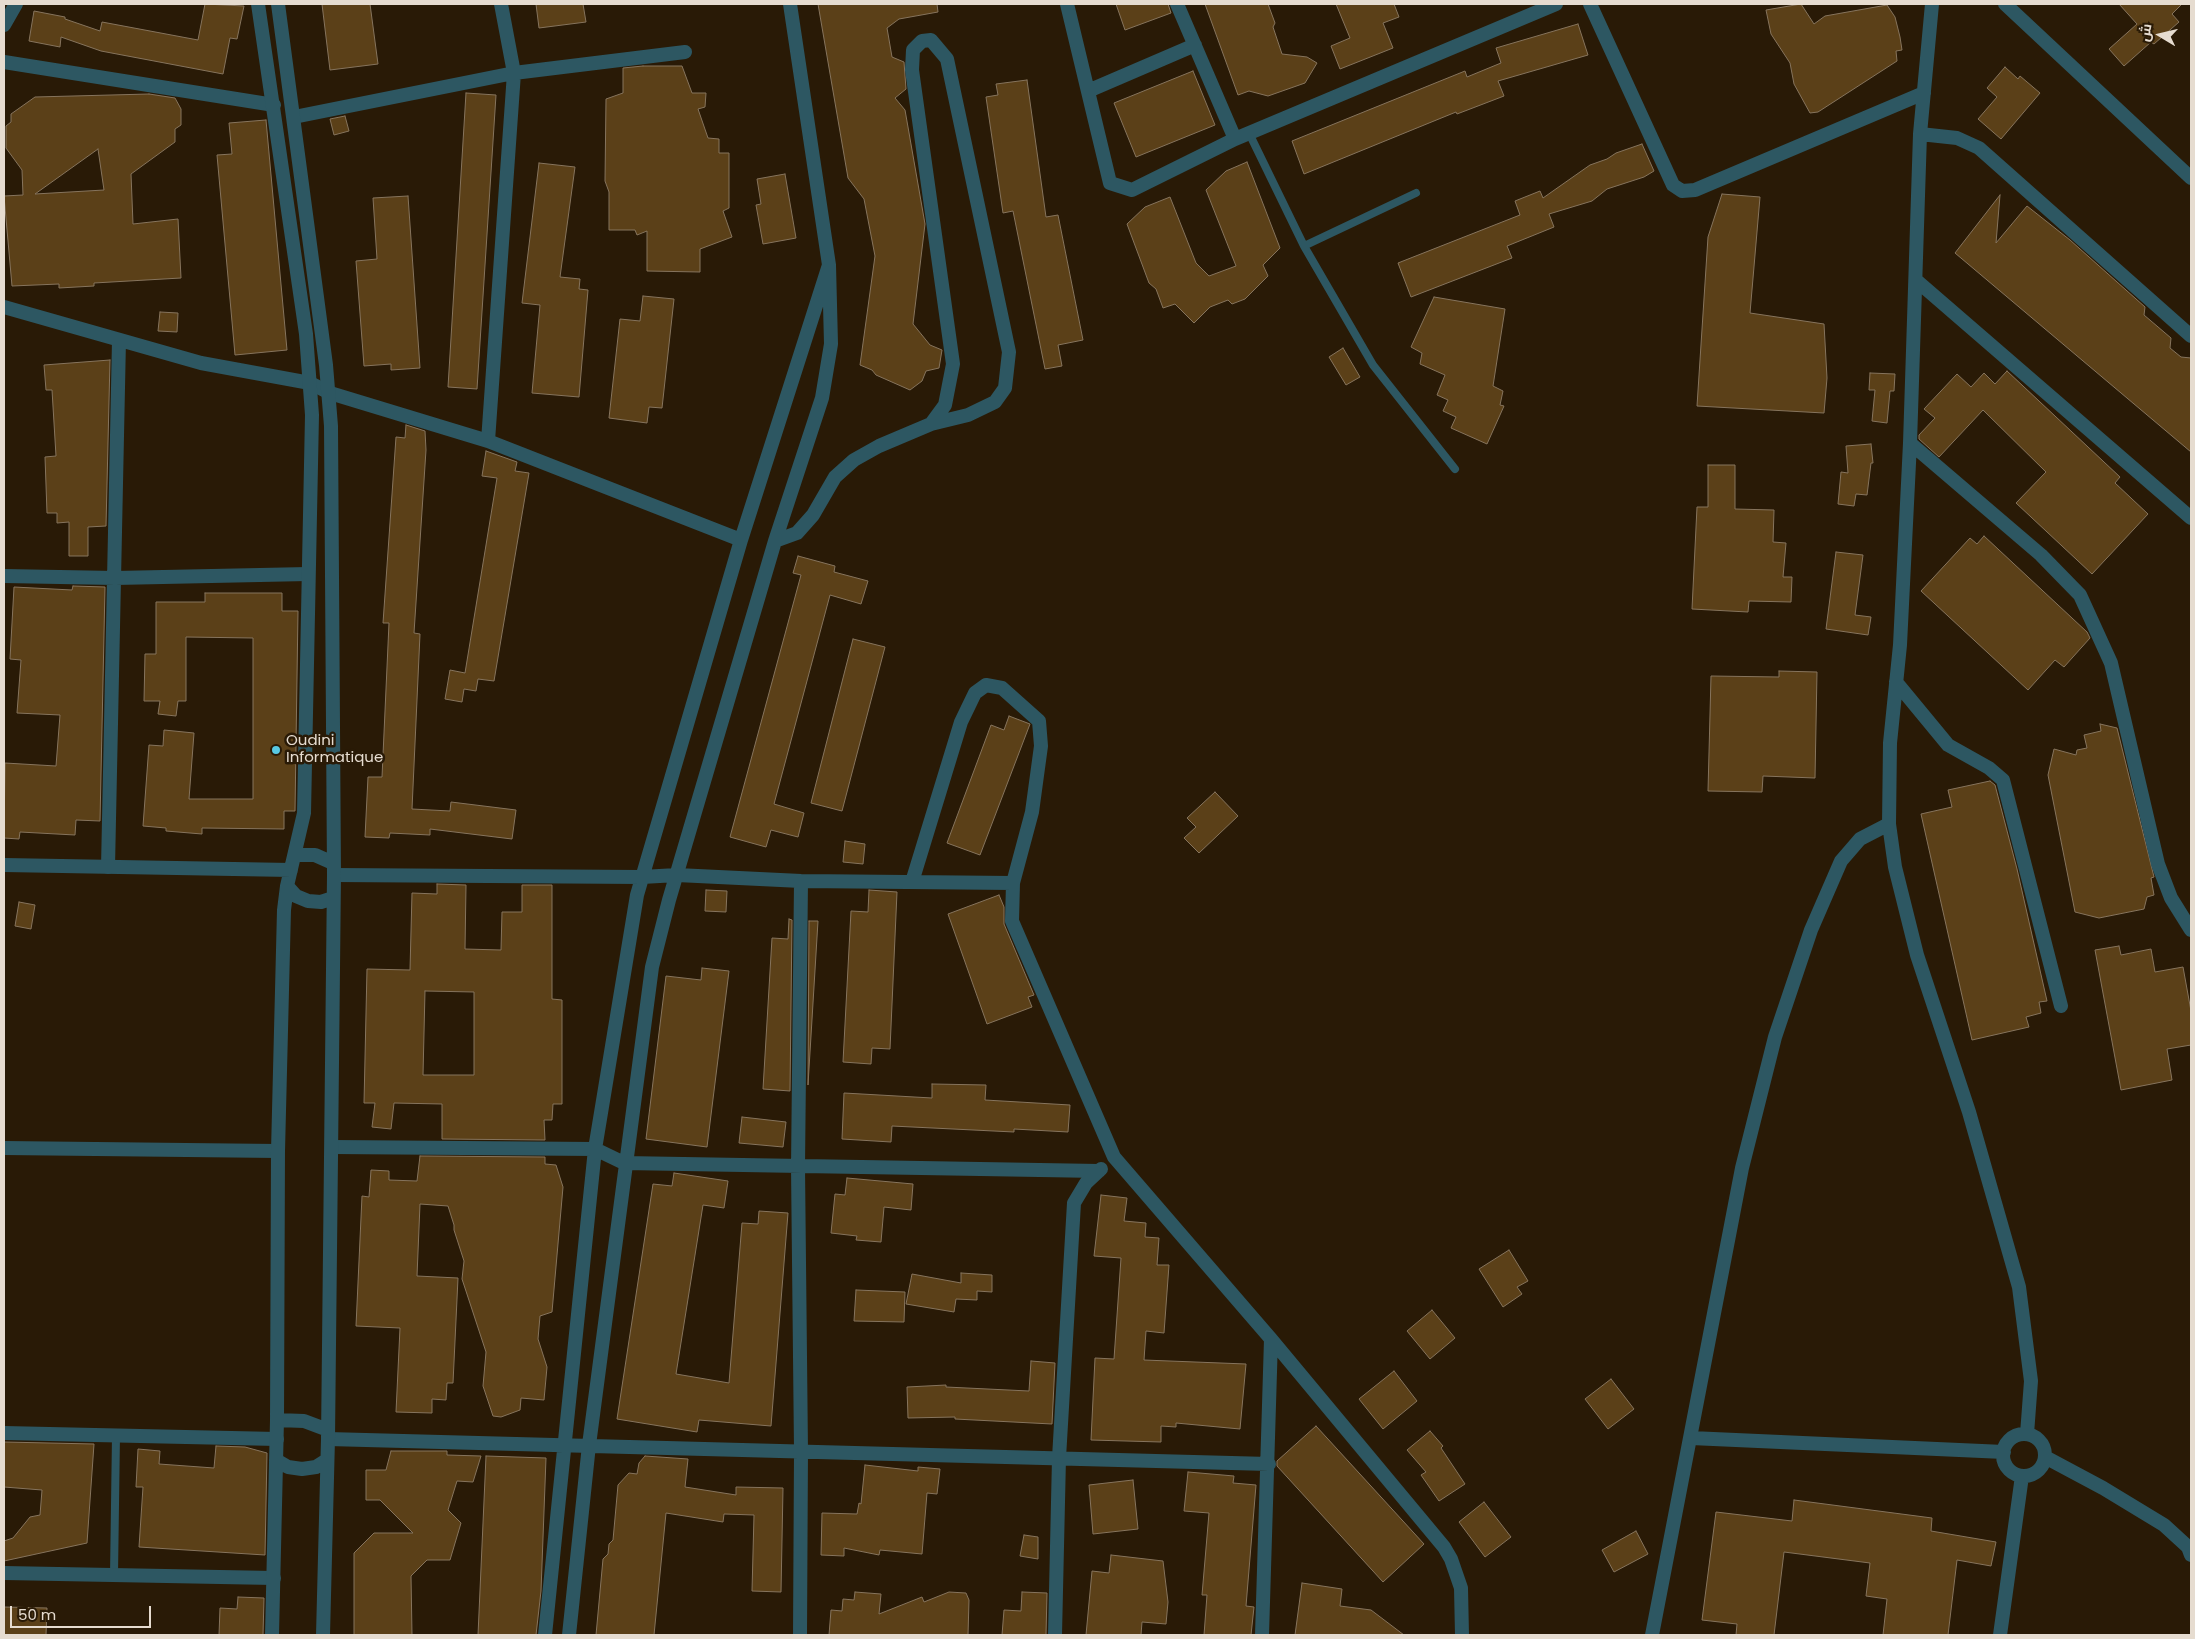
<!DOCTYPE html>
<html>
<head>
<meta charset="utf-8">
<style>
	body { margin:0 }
	#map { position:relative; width:2195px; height:1639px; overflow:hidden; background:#291a06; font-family:Poppins,Cairo,sans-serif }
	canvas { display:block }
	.frame { position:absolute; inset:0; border:5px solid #e6dcd0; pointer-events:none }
	.north { position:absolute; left:2135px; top:10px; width:50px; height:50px; -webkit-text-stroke:4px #291a06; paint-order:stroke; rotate:279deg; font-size:14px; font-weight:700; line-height:20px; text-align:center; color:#e6dcd0 }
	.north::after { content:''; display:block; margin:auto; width:18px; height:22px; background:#e6dcd0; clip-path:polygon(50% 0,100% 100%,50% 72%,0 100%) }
	.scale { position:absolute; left:10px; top:1606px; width:141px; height:22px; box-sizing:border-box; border:2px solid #e6dcd0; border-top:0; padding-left:6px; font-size:15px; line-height:18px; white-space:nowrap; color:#e6dcd0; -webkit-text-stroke:4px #291a06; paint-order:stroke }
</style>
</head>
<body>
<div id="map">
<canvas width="2195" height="1639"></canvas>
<div class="frame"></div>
<div class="north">ش</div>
<div class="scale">50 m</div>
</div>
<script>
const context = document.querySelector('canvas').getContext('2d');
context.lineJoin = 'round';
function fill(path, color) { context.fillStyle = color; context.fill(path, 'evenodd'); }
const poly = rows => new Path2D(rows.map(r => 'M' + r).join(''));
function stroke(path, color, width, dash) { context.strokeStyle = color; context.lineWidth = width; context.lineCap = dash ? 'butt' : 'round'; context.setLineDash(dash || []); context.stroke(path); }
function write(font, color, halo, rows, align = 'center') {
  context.font = font + ' Poppins,sans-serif'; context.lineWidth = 5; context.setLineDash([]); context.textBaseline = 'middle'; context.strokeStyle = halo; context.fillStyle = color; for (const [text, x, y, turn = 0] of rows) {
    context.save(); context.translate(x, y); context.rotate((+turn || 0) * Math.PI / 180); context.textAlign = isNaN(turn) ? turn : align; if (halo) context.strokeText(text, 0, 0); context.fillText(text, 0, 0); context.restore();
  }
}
const building = poly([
	[205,4,244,6,237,39,230,38,223,74,101,51,61,37,60,47,29,41,34,11,65,17,65,19,100,31,102,22,198,40,205,4],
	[322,4,370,4,378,64,330,70,322,4],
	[536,4,583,4,586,22,539,28,536,4],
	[818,4,937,4,938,12,899,19,887,28,892,57,904,62,906,89,895,98,905,110,925,224,913,324,930,345,942,350,939,368,926,371,922,381,910,390,876,375,872,370,860,365,875,256,864,199,848,178,818,4],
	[1116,4,1168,4,1171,13,1125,30,1116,4],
	[1205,4,1268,4,1275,23,1273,27,1282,54,1307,57,1317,63,1305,83,1268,96,1249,91,1238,95,1205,4],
	[1336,4,1394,4,1399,17,1383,23,1393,48,1340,69,1331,46,1350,38,1336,4],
	[1801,4,1814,24,1825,16,1887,5,1895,17,1900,37,1902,50,1896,51,1897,61,1818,112,1810,113,1794,84,1790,63,1771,34,1766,10,1801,4],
	[2119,4,2182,4,2172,14,2179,22,2154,44,2151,42,2124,66,2109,49,2137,24,2119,4],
	[1578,24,1588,55,1498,81,1504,96,1457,114,1456,112,1304,174,1292,141,1465,71,1467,77,1501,63,1496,48,1578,24],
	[643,66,682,66,692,93,706,93,705,107,698,109,708,138,719,139,719,153,729,153,729,208,723,211,732,237,700,249,700,272,647,271,647,231,637,235,635,230,609,230,609,192,605,181,606,99,623,93,623,68,643,66],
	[2005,67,2018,79,2020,76,2040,93,2001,139,1978,119,1997,97,1987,88,2005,67],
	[1193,71,1215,125,1136,157,1114,103,1193,71],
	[1027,80,1046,217,1058,215,1083,340,1058,345,1062,366,1045,369,1013,211,1003,213,986,97,998,95,996,84,1027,80],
	[466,93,496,95,477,389,448,387,466,93],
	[149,94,175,98,181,109,181,125,175,129,175,142,131,174,133,224,178,219,181,278,94,283,94,286,59,288,59,284,12,286,4,196,23,195,22,170,6,148,6,126,11,122,11,114,35,97,149,94],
	[98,149,104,190,35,194,98,149],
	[345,116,349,131,334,135,330,119,345,116],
	[266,120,287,350,235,355,217,155,232,154,229,123,266,120],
	[1642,144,1654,171,1644,177,1607,189,1592,201,1549,214,1554,227,1507,246,1512,258,1411,297,1398,263,1520,215,1515,201,1540,191,1543,198,1590,165,1607,159,1616,153,1642,144],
	[1247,162,1280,248,1263,265,1268,276,1245,299,1232,304,1228,300,1210,307,1194,323,1175,304,1163,308,1156,289,1149,283,1127,224,1145,207,1170,197,1196,263,1209,276,1236,266,1206,190,1226,171,1247,162],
	[539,163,575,167,560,277,580,279,579,289,588,290,579,397,532,393,540,305,522,303,539,163],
	[785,174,796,238,763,244,756,205,761,204,757,179,785,174],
	[1722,194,1760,197,1750,313,1824,324,1827,378,1824,413,1697,406,1708,237,1722,194],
	[2000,195,1996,243,2027,206,2070,240,2145,307,2144,315,2171,338,2170,348,2181,357,2191,358,2191,452,1955,253,2000,195],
	[408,196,420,368,391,370,391,364,364,366,356,261,377,259,373,198,408,196],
	[643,296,674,299,662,408,649,407,647,423,609,418,620,319,640,321,643,296],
	[1434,297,1505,309,1493,386,1503,391,1500,405,1504,406,1487,444,1451,428,1456,417,1443,411,1448,400,1437,395,1445,375,1420,364,1422,353,1411,347,1434,297],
	[160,312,178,313,177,332,158,331,160,312],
	[1343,348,1360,377,1346,385,1329,357,1343,348],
	[110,360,106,526,88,527,88,556,69,556,69,522,57,523,57,513,47,513,45,457,56,456,52,390,46,390,44,365,110,360],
	[2007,371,2120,477,2115,483,2148,514,2092,574,2016,503,2046,472,1983,410,1939,457,1919,439,1919,435,1935,418,1924,409,1957,374,1971,387,1984,373,1995,384,2007,371],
	[1870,373,1895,374,1894,391,1890,391,1887,423,1872,421,1875,390,1869,390,1870,373],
	[406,425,425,431,426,450,414,633,420,634,412,809,450,811,451,802,516,810,512,839,430,829,430,835,390,833,389,838,365,837,368,777,382,777,389,623,383,623,396,437,405,438,406,425],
	[1871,444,1873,463,1871,463,1867,495,1856,494,1854,506,1838,504,1841,472,1848,473,1846,446,1871,444],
	[486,451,517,462,515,471,529,473,494,681,478,679,476,691,464,689,462,702,445,699,450,670,465,673,497,478,482,476,486,451],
	[1708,465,1735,465,1735,509,1774,510,1773,542,1786,543,1783,577,1792,577,1791,602,1749,601,1748,612,1692,609,1697,507,1708,507,1708,465],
	[1984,536,2087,632,2090,638,2064,667,2055,660,2028,690,1921,591,1970,538,1977,544,1984,536],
	[1836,552,1863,555,1855,615,1871,617,1868,635,1826,629,1836,552],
	[798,556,835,566,834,572,868,581,861,604,830,595,774,804,804,813,798,837,771,830,766,847,730,837,801,575,793,573,798,556],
	[73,586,105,587,100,821,76,820,75,835,20,832,19,839,4,838,5,763,56,766,60,715,17,713,21,660,10,659,14,587,72,590,73,586],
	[205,593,282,593,282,611,298,611,295,811,284,811,284,829,202,828,202,834,166,831,166,828,143,826,149,745,163,746,164,730,194,733,189,799,253,799,253,638,186,637,186,701,178,701,176,716,158,714,160,701,144,701,145,654,156,654,156,602,205,602,205,593],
	[853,639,885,647,842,811,811,803,853,639],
	[1779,671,1817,672,1815,778,1763,776,1762,792,1708,791,1711,676,1779,677,1779,671],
	[1009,716,1030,724,980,855,947,843,991,725,1004,730,1009,716],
	[2100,724,2117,728,2154,877,2151,878,2154,895,2147,897,2144,909,2099,918,2075,912,2048,775,2054,749,2076,755,2077,750,2087,748,2084,735,2101,731,2100,724],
	[1990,781,1995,785,2017,869,2047,1001,2039,1002,2041,1013,2026,1017,2029,1027,1972,1040,1921,814,1952,807,1948,790,1990,781],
	[1215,792,1238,816,1199,853,1184,838,1196,827,1187,818,1215,792],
	[845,841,865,844,863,864,843,862,845,841],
	[437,884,466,885,465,949,501,950,502,912,522,912,522,885,552,885,552,999,562,1000,562,1104,553,1104,552,1120,544,1120,545,1140,442,1139,442,1104,394,1103,391,1129,372,1127,375,1103,364,1103,367,969,410,970,412,893,437,894,437,884],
	[425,991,474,992,474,1075,423,1075,425,991],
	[706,890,727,891,726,912,705,911,706,890],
	[869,890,897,892,890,1049,872,1048,871,1064,843,1062,851,911,868,912,869,890],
	[999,895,1004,907,1004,924,1034,995,1028,997,1032,1007,987,1024,948,914,999,895],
	[19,902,35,905,31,929,15,926,19,902],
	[789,919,792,920,790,1091,763,1089,772,938,788,939,789,919],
	[809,921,818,921,808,1085,809,921],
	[2119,946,2121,955,2151,949,2155,972,2183,967,2191,1011,2191,1045,2167,1049,2172,1080,2121,1090,2095,950,2119,946],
	[702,968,729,971,707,1147,646,1139,666,976,701,980,702,968],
	[932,1084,986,1085,985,1100,1070,1105,1068,1132,1014,1129,1014,1132,892,1126,891,1142,842,1139,844,1093,932,1098,932,1084],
	[742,1117,786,1122,783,1147,739,1143,742,1117],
	[420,1156,545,1157,545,1164,556,1165,563,1187,552,1312,540,1316,538,1339,547,1367,544,1400,521,1398,520,1410,501,1417,493,1416,483,1386,486,1352,462,1279,464,1261,454,1230,454,1225,448,1206,420,1204,417,1276,458,1278,453,1383,447,1383,446,1400,432,1399,432,1413,396,1412,400,1328,356,1326,362,1196,369,1197,371,1170,389,1171,389,1180,417,1181,420,1156],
	[674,1173,728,1181,724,1208,703,1205,676,1374,729,1383,742,1223,758,1224,759,1211,788,1213,771,1426,699,1420,697,1432,617,1419,653,1184,672,1186,674,1173],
	[847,1178,913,1184,911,1210,884,1207,881,1242,856,1240,857,1236,831,1233,835,1194,845,1195,847,1178],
	[1101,1195,1127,1198,1124,1221,1146,1223,1145,1237,1159,1238,1157,1265,1169,1265,1164,1333,1146,1331,1144,1360,1246,1364,1240,1429,1176,1423,1176,1427,1161,1426,1161,1442,1091,1440,1095,1358,1114,1359,1121,1258,1094,1256,1101,1195],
	[1509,1250,1528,1281,1517,1287,1522,1294,1503,1307,1479,1269,1509,1250],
	[961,1273,992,1275,992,1292,977,1291,977,1300,956,1299,954,1312,906,1304,912,1274,961,1283,961,1273],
	[856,1290,905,1292,904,1322,854,1321,856,1290],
	[1432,1310,1455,1338,1430,1359,1407,1331,1432,1310],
	[1031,1361,1055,1363,1052,1424,955,1419,955,1417,908,1418,907,1387,946,1385,946,1387,1029,1391,1031,1361],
	[1394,1371,1417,1401,1383,1429,1359,1399,1394,1371],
	[1611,1379,1634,1409,1608,1429,1585,1399,1611,1379],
	[1316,1426,1424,1544,1383,1582,1277,1466,1277,1461,1316,1426],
	[1430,1431,1443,1446,1441,1448,1465,1484,1439,1501,1421,1475,1426,1472,1407,1450,1430,1431],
	[4,1442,94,1444,87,1543,4,1561,4,1541,13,1538,30,1517,40,1515,42,1490,4,1487,4,1442],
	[216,1446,245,1447,267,1453,265,1555,139,1547,143,1487,136,1487,138,1449,160,1451,159,1464,214,1468,216,1446],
	[391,1451,447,1451,447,1455,481,1456,473,1482,457,1481,448,1510,461,1523,450,1560,427,1560,411,1576,412,1635,354,1635,354,1553,374,1533,413,1533,380,1500,366,1500,366,1470,386,1470,391,1451],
	[486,1456,546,1458,541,1591,536,1635,478,1635,486,1456],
	[645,1456,688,1459,685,1487,736,1495,736,1487,783,1488,781,1592,752,1591,754,1515,724,1514,723,1522,666,1513,654,1635,596,1635,603,1559,608,1554,609,1544,613,1540,618,1485,629,1473,637,1474,639,1463,645,1456],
	[865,1465,918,1471,918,1467,940,1469,937,1494,927,1493,922,1554,880,1550,879,1555,844,1548,844,1556,821,1555,822,1513,857,1514,859,1503,861,1504,865,1465],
	[1188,1472,1234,1476,1233,1483,1256,1485,1246,1606,1254,1607,1251,1635,1204,1635,1207,1595,1202,1595,1209,1513,1184,1511,1188,1472],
	[1133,1480,1138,1529,1093,1534,1089,1485,1133,1480],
	[1794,1500,1932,1518,1931,1531,1996,1542,1991,1566,1957,1560,1948,1635,1883,1635,1887,1599,1866,1596,1870,1563,1784,1552,1774,1635,1736,1635,1737,1624,1702,1620,1716,1512,1792,1521,1794,1500],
	[1484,1502,1511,1537,1485,1557,1459,1522,1484,1502],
	[1636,1531,1648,1554,1614,1572,1602,1550,1636,1531],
	[1024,1535,1038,1537,1038,1559,1020,1556,1024,1535],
	[1111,1555,1163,1561,1168,1602,1166,1624,1142,1622,1141,1635,1086,1635,1092,1571,1109,1573,1111,1555],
	[1302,1583,1342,1589,1340,1606,1371,1610,1404,1635,1295,1635,1302,1583],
	[855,1592,881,1594,879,1614,922,1597,924,1602,949,1592,966,1593,969,1600,968,1635,829,1635,831,1610,842,1611,843,1599,854,1600,855,1592],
	[1022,1592,1047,1593,1046,1635,1002,1635,1004,1610,1021,1611,1022,1592],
	[238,1597,264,1598,263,1635,219,1635,220,1608,237,1609,238,1597],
	[4,1607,47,1608,46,1635,4,1635,4,1607]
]);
const service = poly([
	[1249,133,1304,246,1373,365,1455,469],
	[1304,246,1416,193],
	[114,1575,116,1435]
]);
const minor = poly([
	[790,4,829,265],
	[1067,4,1110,183,1132,190,1235,139,1556,4],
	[1177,4,1235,139],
	[1590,4,1673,185,1682,191,1695,190,1924,93],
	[1932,4,1920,134,1910,443,1900,645,1890,743,1889,824,1895,867,1917,955,1969,1112,2019,1287,2031,1381,2027,1434],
	[2005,4,2191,178],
	[4,25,16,4],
	[4,62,274,105],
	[1088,91,1195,45],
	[294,117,514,73,685,52],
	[1920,134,1957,138,1979,148,2191,336],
	[1917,281,2191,518],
	[4,307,201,363,310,383,330,393,488,441,741,540],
	[488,441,514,73,501,4],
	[1910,443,2041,555,2080,595,2111,663,2158,864,2171,898,2191,930],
	[775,541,797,533,813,515,835,477,854,460,879,446,931,424,945,405,953,364,912,70,913,50,922,41,931,40,947,59,1009,352,1005,388,995,402,968,415,931,424],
	[4,576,115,578,308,574],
	[1896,682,1948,745,1989,768,2003,780,2061,1006],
	[108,867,119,340],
	[334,875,642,877,677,875,801,881,1013,883],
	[912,882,961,722,975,693,986,685,1002,688,1039,721,1041,746,1032,812,1013,883,1012,921,1114,1157,1271,1339,1444,1547,1451,1559,1461,1588,1462,1635],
	[332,1147,595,1149,624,1163,1099,1171],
	[4,1148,278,1151],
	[4,1433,277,1439],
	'2003 1455a21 21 0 1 1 42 0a21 21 0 1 1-42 0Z',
	[1691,1438,2004,1452],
	[328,1439,1269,1464],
	[2045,1457,2103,1488,2164,1525,2188,1547,2191,1555],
	[4,1573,274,1578],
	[545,1635,595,1149,637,895,741,540,829,265,831,344,822,398,775,541,669,900,652,967,589,1445,569,1635],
	[800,1635,801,1451,798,1167,801,881],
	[1055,1635,1059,1458,1074,1203,1086,1183,1101,1169],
	[1262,1635,1271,1339],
	[1652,1635,1742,1168,1775,1037,1811,930,1841,861,1860,839,1889,824],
	[2000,1635,2022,1476]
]);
const tertiary = poly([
	[258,4,306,334,312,415,304,813,287,886,284,910,278,1151,277,1420,272,1635],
	[278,4,326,365,331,426,334,875,328,1439,323,1635],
	[295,855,315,855,333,863],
	[4,865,291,870],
	[287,886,296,896,308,901,321,902,333,898],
	[277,1420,304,1421,328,1430],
	[276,1460,288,1467,302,1469,316,1467,327,1460]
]);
const markers = [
	[276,750,5,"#58c9e3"]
];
const poiNames = [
	["Oudini",286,741],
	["Informatique",286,758]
];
fill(building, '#5b4018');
stroke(building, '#86745d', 1);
stroke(service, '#2d5762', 8);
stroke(minor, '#2d5762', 14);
stroke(tertiary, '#2d5762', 14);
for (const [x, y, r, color] of markers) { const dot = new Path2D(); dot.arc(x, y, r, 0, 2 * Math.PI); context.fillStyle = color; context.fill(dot); stroke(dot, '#291a06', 2); }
write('15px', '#e6dcd0', '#291a06', poiNames, 'left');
</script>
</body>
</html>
